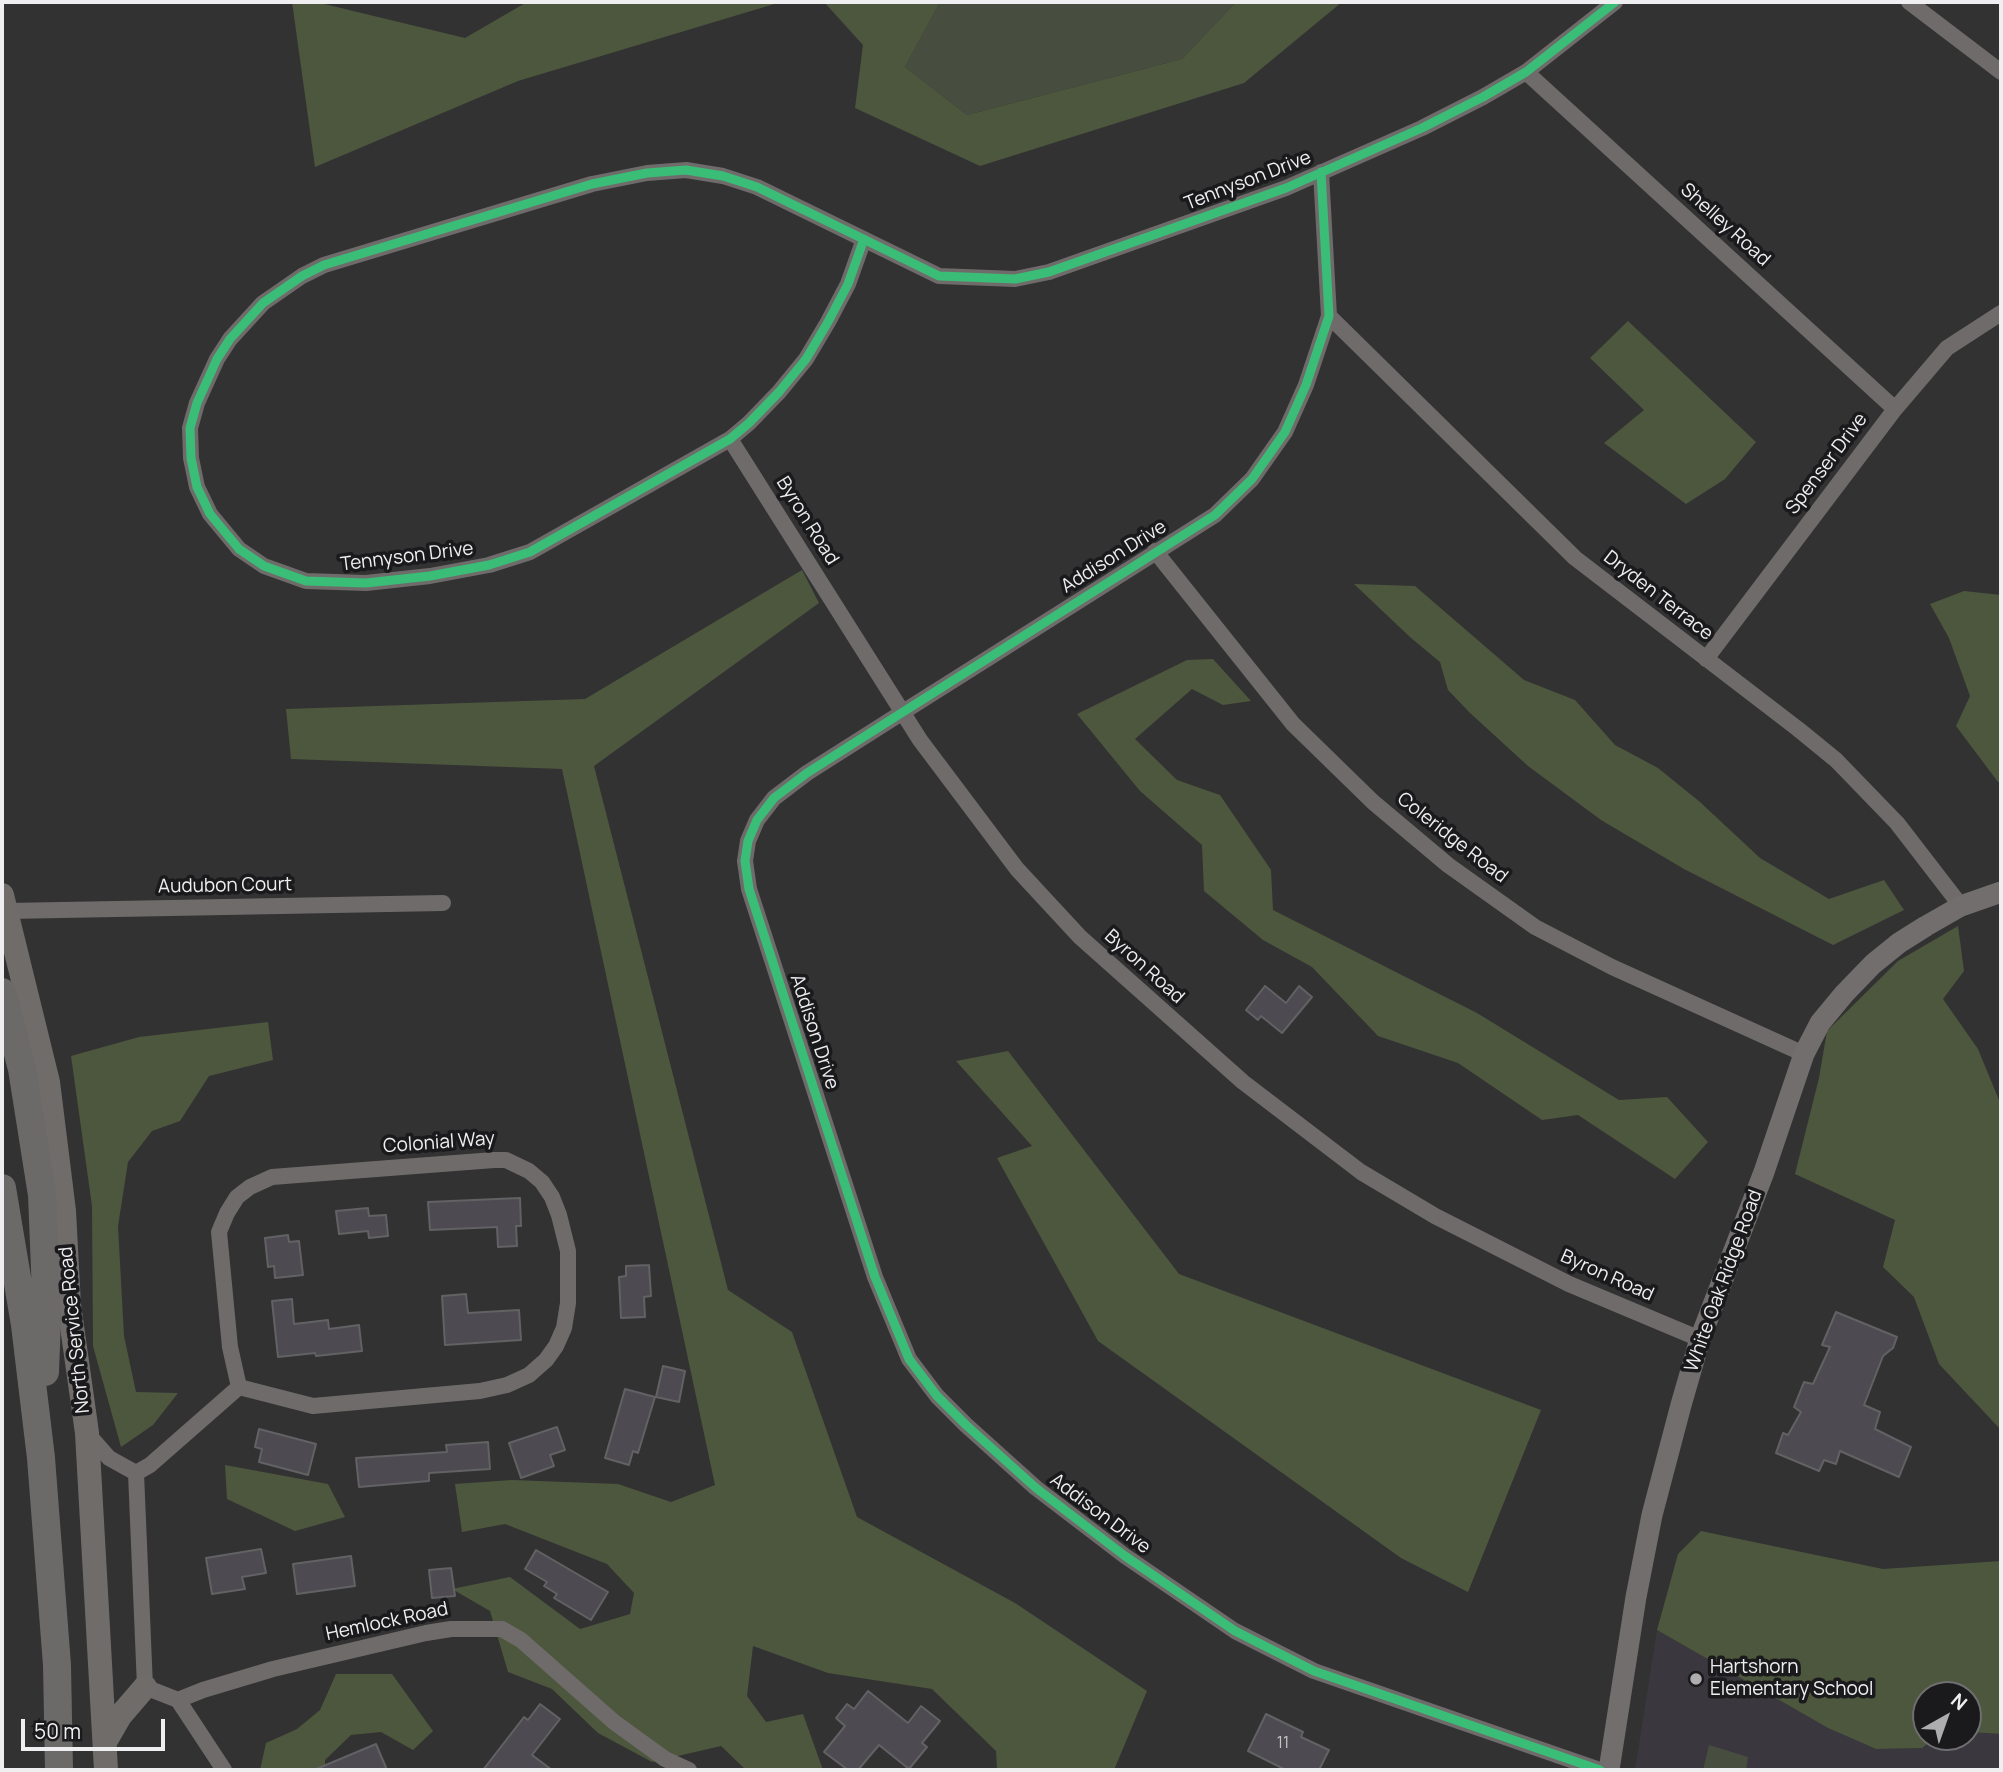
<!DOCTYPE html>
<html>
<head>
<meta charset="utf-8">
<style>
	body { margin:0 }
	#map { position:relative; width:2003px; height:1772px; overflow:hidden; background:#323233; font-family:Manrope,sans-serif }
	canvas { display:block }
	.frame { position:absolute; inset:0; border:4px solid #efeef0; pointer-events:none }
	.north { position:absolute; left:1912px; top:1681px; width:70px; height:70px; box-sizing:border-box; background:#1a191b; border:2px solid #6f6e70; border-radius:50%; rotate:40deg; font-size:19px; font-weight:700; line-height:28px; text-align:center; color:#efeef0 }
	.north::after { content:''; display:block; margin:auto; width:24px; height:32px; background:#adacae; clip-path:polygon(50% 0,100% 100%,50% 72%,0 100%) }
	.scale { position:absolute; left:21px; top:1719px; width:144px; height:32px; box-sizing:border-box; border:4px solid #efeef0; border-top:0; padding-left:9px; font-size:21px; line-height:24px; white-space:nowrap; color:#efeef0; -webkit-text-stroke:5px #1a191b; paint-order:stroke }
</style>
</head>
<body>
<div id="map">
<canvas width="2003" height="1772"></canvas>
<div class="frame"></div>
<div class="north">N</div>
<div class="scale">50 m</div>
</div>
<script>
const context = document.querySelector('canvas').getContext('2d');
context.lineJoin = 'round';
function fill(path, color) { context.fillStyle = color; context.fill(path, 'evenodd'); }
const poly = rows => new Path2D(rows.map(r => 'M' + r).join(''));
function stroke(path, color, width, dash) { context.strokeStyle = color; context.lineWidth = width; context.lineCap = dash ? 'butt' : 'round'; context.setLineDash(dash || []); context.stroke(path); }
function write(font, color, halo, rows, align = 'center') {
  context.font = font + ' Manrope,sans-serif'; context.lineWidth = 7; context.setLineDash([]); context.textBaseline = 'middle'; context.strokeStyle = halo; context.fillStyle = color; for (const [text, x, y, turn = 0] of rows) {
    context.save(); context.translate(x, y); context.rotate((+turn || 0) * Math.PI / 180); context.textAlign = isNaN(turn) ? turn : align; if (halo) context.strokeText(text, 0, 0); context.fillText(text, 0, 0); context.restore();
  }
}
const built = poly([
	[1657,1630,1828,1728,1876,1749,1921,1748,1936,1737,1968,1737,1968,1732,2001,1734,2001,1770,1635,1770]
]);
const green = poly([
	[940,2,1236,2,1182,59,967,115,905,67],
	[1709,1745,1748,1757,1746,1770,1703,1770]
]);
const forest = poly([
	[292,2,316,2,465,38,527,2,781,2,518,81,315,167],
	[824,2,940,2,905,67,967,115,1182,59,1236,2,1342,2,1244,83,980,166,855,108,863,45],
	[1628,321,1756,442,1725,479,1686,504,1604,443,1644,410,1590,358],
	[802,570,819,603,594,766,728,1290,792,1332,857,1517,1015,1603,1147,1691,1114,1770,997,1770,996,1751,932,1689,828,1673,753,1646,747,1696,766,1722,803,1714,823,1770,746,1770,721,1746,652,1762,598,1733,552,1689,508,1672,490,1611,452,1589,510,1577,580,1629,630,1614,634,1593,607,1564,505,1524,462,1532,455,1484,512,1480,618,1484,671,1502,715,1485,562,769,291,759,286,709,585,699],
	[1354,584,1415,586,1524,680,1575,700,1615,745,1658,768,1700,802,1760,858,1829,899,1884,880,1904,910,1833,945,1684,869,1601,820,1528,766,1470,713,1448,690,1440,662,1411,638],
	[1964,591,2001,595,2001,781,1998,782,1956,726,1970,696,1949,638,1930,604],
	[1213,659,1251,701,1223,705,1192,689,1135,739,1177,780,1220,795,1271,870,1273,910,1477,1013,1619,1100,1667,1097,1708,1142,1675,1179,1578,1115,1542,1120,1458,1063,1378,1036,1312,967,1263,940,1204,891,1202,845,1140,791,1077,714,1187,660],
	[1958,926,1964,971,1943,999,1978,1049,2001,1105,2001,1430,1939,1364,1914,1297,1883,1267,1895,1220,1795,1174,1819,1078,1827,1031,1898,961],
	[268,1022,273,1060,209,1076,180,1121,152,1131,128,1162,118,1226,124,1336,136,1392,178,1393,153,1425,121,1447,93,1346,92,1206,71,1056,139,1037],
	[1008,1051,1179,1274,1541,1410,1468,1592,1401,1558,1098,1341,997,1158,1032,1146,956,1061],
	[225,1465,328,1484,345,1517,295,1531,227,1499],
	[1701,1531,1883,1569,2001,1561,2001,1734,1968,1732,1968,1695,1926,1695,1926,1737,1936,1737,1922,1748,1876,1749,1828,1728,1657,1630,1678,1554],
	[336,1674,392,1674,433,1731,413,1750,381,1732,351,1735,325,1760,325,1770,260,1770,266,1743,297,1729,320,1710]
]);
const building = poly([
	[1265,986,1286,1003,1299,986,1312,997,1282,1033,1261,1016,1258,1020,1246,1010,1265,986],
	[520,1198,521,1226,516,1226,517,1246,498,1247,497,1227,430,1230,428,1202,520,1198],
	[368,1208,369,1216,386,1215,388,1236,369,1238,368,1231,339,1234,336,1211,368,1208],
	[288,1235,289,1242,299,1241,303,1275,275,1278,274,1266,268,1267,265,1238,288,1235],
	[649,1265,651,1296,644,1297,645,1317,621,1318,619,1277,626,1276,626,1266,649,1265],
	[466,1294,468,1313,519,1310,521,1340,445,1345,442,1296,466,1294],
	[292,1299,294,1324,328,1320,329,1329,359,1325,362,1351,316,1356,315,1353,278,1357,272,1301,292,1299],
	[1836,1312,1897,1337,1893,1348,1883,1356,1864,1405,1880,1412,1875,1429,1911,1447,1899,1477,1840,1451,1836,1464,1824,1460,1819,1471,1776,1453,1783,1433,1788,1435,1801,1412,1794,1407,1804,1382,1813,1384,1830,1347,1822,1345,1836,1312],
	[663,1366,685,1371,679,1402,656,1397,663,1366],
	[625,1389,655,1397,638,1453,633,1451,629,1465,605,1458,625,1389],
	[557,1427,565,1450,550,1455,554,1466,521,1478,509,1443,557,1427],
	[259,1429,316,1444,308,1475,259,1462,262,1449,255,1447,259,1429],
	[488,1442,490,1469,429,1473,429,1481,359,1487,356,1458,447,1452,446,1445,488,1442],
	[261,1549,266,1573,242,1577,245,1589,212,1594,206,1558,261,1549],
	[536,1550,608,1592,591,1620,554,1598,557,1594,544,1586,547,1582,525,1569,536,1550],
	[351,1556,355,1586,297,1594,293,1564,351,1556],
	[451,1568,455,1596,432,1598,429,1570,451,1568],
	[868,1691,908,1723,921,1706,940,1721,922,1743,927,1747,909,1769,879,1745,858,1770,848,1770,824,1752,845,1726,836,1718,847,1704,854,1709,868,1691],
	[540,1704,560,1719,532,1755,552,1770,483,1770,524,1717,528,1720,540,1704],
	[1266,1714,1303,1732,1301,1737,1329,1750,1319,1770,1286,1770,1248,1751,1266,1714],
	[376,1744,387,1770,314,1770,376,1744]
]);
const street = poly([
	[1909,2,2001,72],
	[1526,72,1895,409],
	[1321,172,1329,316,1306,385,1285,432,1252,479,1215,515,903,712,807,773,774,798,757,820,748,841,745,861,749,889,875,1277,909,1359,937,1396,966,1425,1036,1488,1125,1556,1235,1631,1314,1671,1600,1770],
	[864,239,848,284,828,322,806,359,779,392,749,423,730,439,530,552,489,565,430,576,366,583,306,581,264,566,239,549,210,514,197,487,191,458,190,428,197,403,217,359,230,339,263,303,302,276,324,265,592,184,647,173,686,170,723,176,757,187,939,276,1015,279,1049,272,1286,188,1422,128,1483,97,1526,72,1615,2],
	[1329,316,1575,558,1798,729,1836,760,1897,823,1961,906],
	[730,439,920,740,1017,869,1080,937,1243,1082,1361,1172,1435,1216,1569,1284,1700,1339],
	[1155,551,1293,724,1373,802,1448,865,1535,927,1612,967,1804,1054],
	[1706,659,1895,409,1947,348,2001,313],
	[7,911,443,903],
	[494,1160,506,1160,529,1171,542,1182,552,1197,559,1215,568,1251,568,1303,564,1328,556,1346,546,1360,529,1375,507,1385,480,1391,313,1406,239,1387,230,1347,219,1232,227,1213,237,1197,250,1187,272,1177,494,1160],
	[87,1433,109,1458,136,1473],
	[136,1473,145,1687,178,1700,224,1770],
	[136,1473,150,1465,239,1387],
	[178,1700,203,1690,273,1669,426,1633,451,1629,502,1629,521,1640,614,1722,665,1759,689,1770]
]);
const secondary = poly([
	[1609,1770,1636,1597,1652,1515,1681,1405,1700,1339,1764,1172,1804,1054,1820,1023,1844,994,1873,964,1899,943,1926,926,1961,906,2001,892]
]);
const primary = poly([
	[2,895,48,1082,64,1211,69,1305,87,1433,106,1770],
	[105,1742,120,1716,145,1687]
]);
const highway = poly([
	[2,992,22,1069,42,1195,47,1319,45,1372],
	[2,1188,25,1325,41,1458,57,1665,59,1770]
]);
const cycleway = poly([
	[1321,172,1329,316,1306,385,1285,432,1252,479,1215,515,903,712,807,773,774,798,757,820,748,841,745,861,749,889,875,1277,909,1359,937,1396,966,1425,1036,1488,1125,1556,1235,1631,1314,1671,1600,1770],
	[864,239,848,284,828,322,806,359,779,392,749,423,730,439,530,552,489,565,430,576,366,583,306,581,264,566,239,549,210,514,197,487,191,458,190,428,197,403,217,359,230,339,263,303,302,276,324,265,592,184,647,173,686,170,723,176,757,187,939,276,1015,279,1049,272,1286,188,1422,128,1483,97,1526,72,1615,2]
]);
const markers = [
	[1696,1679,7,"#adacae"]
];
const numberNames = [
	["11",1283,1744]
];
const streetNames = [
	["Tennyson Drive",1248,181,-21],
	["Shelley Road",1725,225,42],
	["Spenser Drive",1827,464,-53],
	["Byron Road",807,521,58],
	["Tennyson Drive",407,557,-7],
	["Addison Drive",1114,557,-32],
	["Dryden Terrace",1658,596,38],
	["Coleridge Road",1452,838,38],
	["Audubon Court",225,886,-1],
	["Byron Road",1144,967,42],
	["Addison Drive",814,1032,72],
	["Colonial Way",439,1143,-4],
	["Byron Road",1607,1276,24],
	["White Oak Ridge Road",1724,1281,-70],
	["North Service Road",75,1330,-96],
	["Addison Drive",1100,1514,37],
	["Hemlock Road",387,1622,-12]
];
const poiNames = [
	["Hartshorn",1710,1668],
	["Elementary School",1710,1690]
];
fill(built, '#3a373f');
fill(green, '#484e3f');
fill(forest, '#4d573d');
fill(building, '#4d4b51');
stroke(building, '#626163', 2);
stroke(street, '#6f6b6a', 16);
stroke(secondary, '#726e6d', 21);
stroke(primary, '#706c6a', 24);
stroke(highway, '#6c6969', 28);
stroke(cycleway, '#3abd76', 9);
for (const [x, y, r, color] of markers) { const dot = new Path2D(); dot.arc(x, y, r, 0, 2 * Math.PI); context.fillStyle = color; context.fill(dot); stroke(dot, '#1a191b', 2.5); }
write('16px', '#c6c5c8', null, numberNames);
write('19px', '#efeef0', '#1a191b', streetNames);
write('19px', '#efeef0', '#1a191b', poiNames, 'left');
</script>
</body>
</html>
